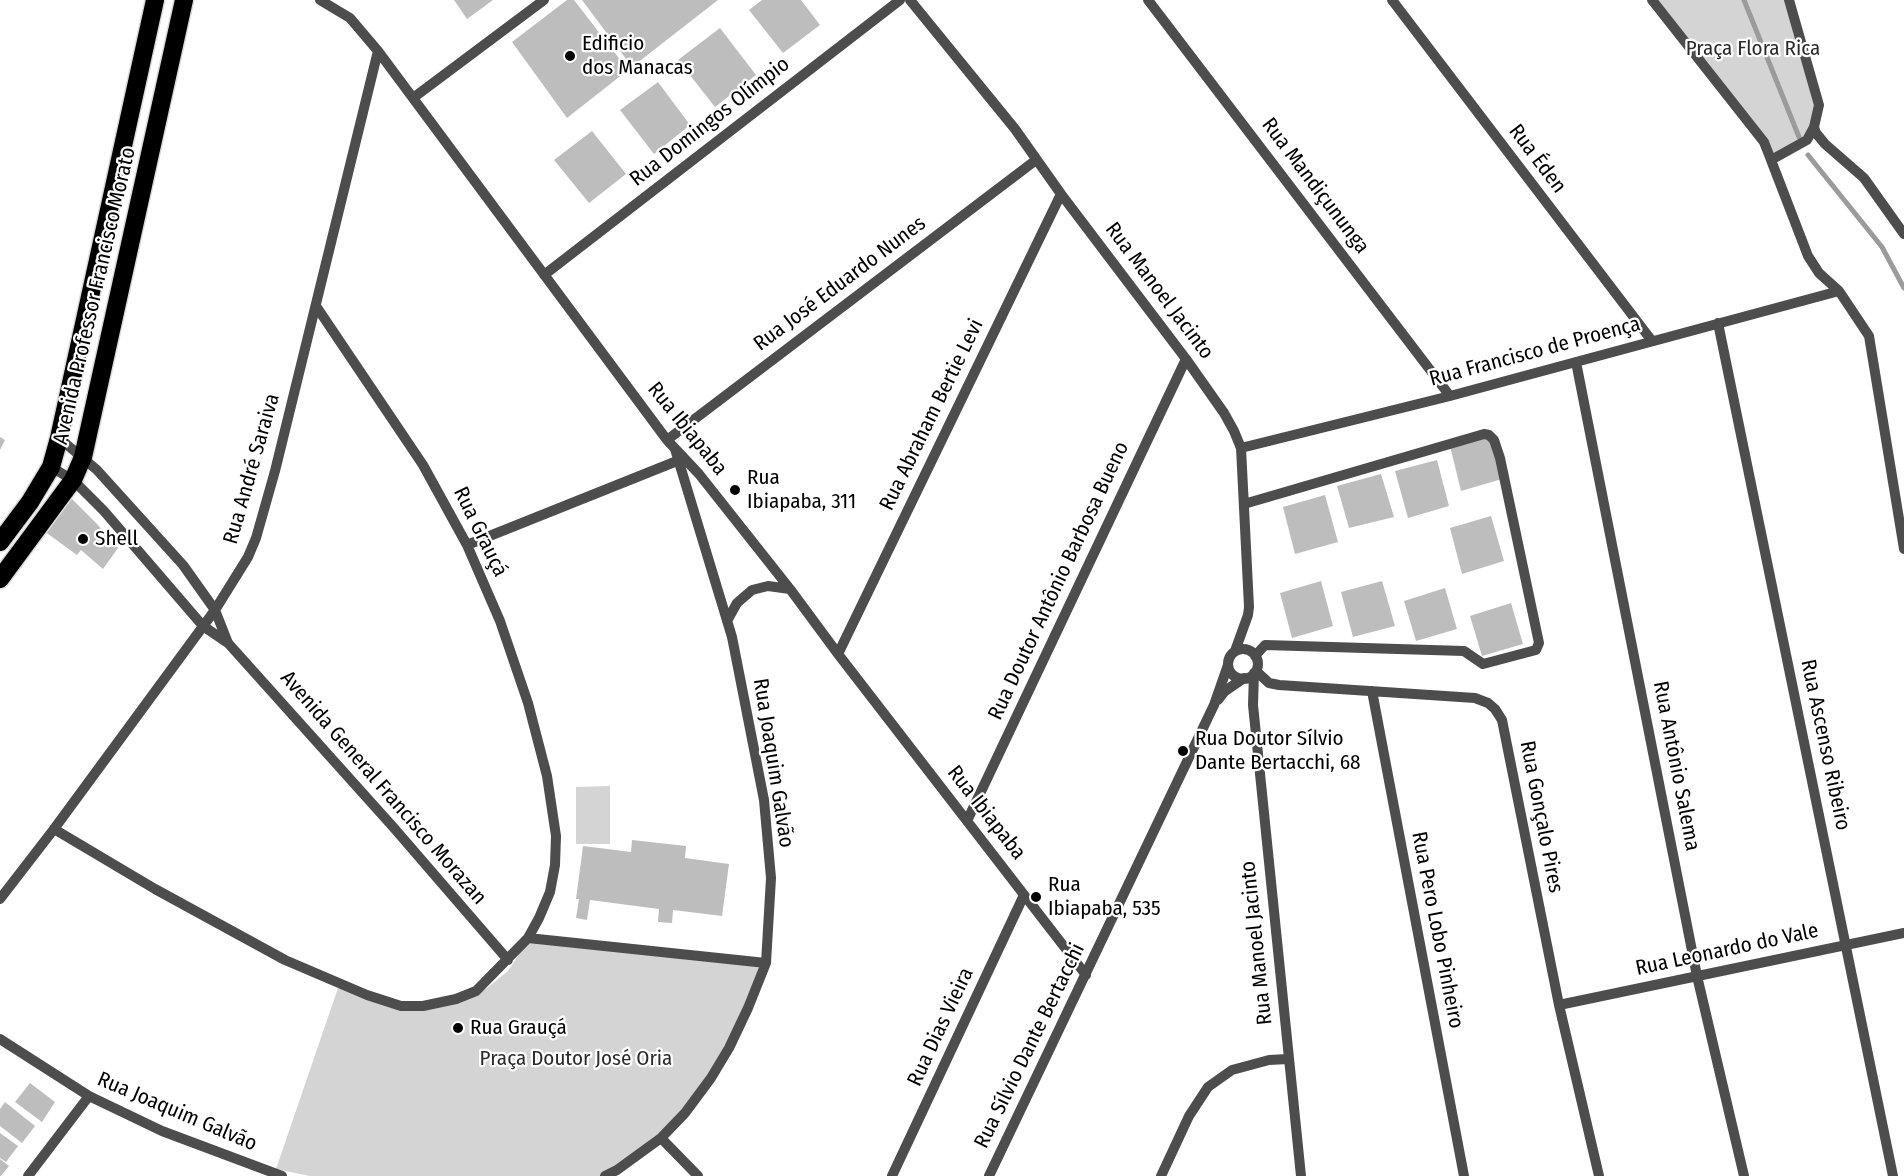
<!DOCTYPE html>
<html>
<head>
<meta charset="utf-8">
<style>
	body { margin:0 }
	canvas { display:block; background:#fff }
</style>
</head>
<body>
<canvas width="1904" height="1176"></canvas>
<script>
const context = document.querySelector('canvas').getContext('2d');
context.lineJoin = 'round';
function fill(path, color) { context.fillStyle = color; context.fill(path, 'evenodd'); }
const poly = rows => new Path2D(rows.map(r => 'M' + r).join(''));
function stroke(path, color, width, dash) { context.strokeStyle = color; context.lineWidth = width; context.lineCap = dash ? 'butt' : 'round'; context.setLineDash(dash || []); context.stroke(path); }
function write(font, color, halo, rows, align = 'center') {
  context.font = font + ' "Fira Sans Condensed",sans-serif'; context.lineWidth = 4.5; context.setLineDash([]); context.textBaseline = 'middle'; context.strokeStyle = halo; context.fillStyle = color; for (const [text, x, y, turn = 0] of rows) {
    context.save(); context.translate(x, y); context.rotate((+turn || 0) * Math.PI / 180); context.textAlign = isNaN(turn) ? turn : align; if (halo) context.strokeText(text, 0, 0); context.fillText(text, 0, 0); context.restore();
  }
}
const green = poly([
	[1652,0,1789,0,1819,105,1811,134,1771,160],
	[610,786,610,844,576,844,576,787],
	[529,939,765,962,708,1080,661,1136,601,1176,310,1176,276,1169,339,985,415,1010,460,1001,487,988,508,971]
]);
const stream = poly([
	[1744,0,1799,137],
	[1808,155,1882,247,1904,288]
]);
const building = poly([
	[454,0,493,0,467,19],
	[567,0,574,0,628,70,567,118,512,42],
	[582,0,718,0,632,67],
	[762,0,801,0,820,25,783,53,749,10],
	[720,28,756,75,715,107,678,60],
	[658,82,690,125,654,154,620,110],
	[592,131,626,174,589,203,554,160],
	[1489,436,1502,479,1461,491,1450,446],
	[0,437,5,440,0,450],
	[1437,460,1449,506,1408,518,1395,471],
	[1381,474,1394,517,1349,528,1337,486],
	[1325,495,1338,542,1295,554,1283,507],
	[71,498,97,524,118,548,103,569,81,550,77,555,44,531],
	[1491,516,1504,561,1462,574,1450,528],
	[1321,581,1333,626,1292,638,1280,593],
	[1382,581,1395,626,1353,637,1341,592],
	[1445,588,1457,629,1416,641,1404,601],
	[1511,603,1523,644,1482,656,1470,616],
	[632,840,686,846,685,858,729,864,722,916,673,910,672,923,658,922,659,909,590,900,587,920,576,918,579,899,576,899,583,846,631,852],
	[30,1083,55,1102,42,1122,15,1102],
	[5,1102,35,1126,22,1143,0,1126,0,1109],
	[0,1133,18,1146,6,1162,0,1158],
	[0,1159,9,1166,1,1176,0,1176]
]);
const minor = poly([
	[320,0,350,18,378,51,667,440,699,474,790,589,838,654,1086,975],
	[910,0,1015,129,1061,194,1186,359,1224,413,1234,431,1241,448,1249,607,1248,615,1235,651],
	[1148,0,1450,396],
	[1392,0,1652,341],
	[1652,0,1764,142,1771,160],
	[1789,0,1819,105,1814,127,1807,140,1771,160,1808,256,1819,273,1839,291,1869,336,1904,549],
	[413,98,544,0],
	[1814,127,1816,133,1825,144,1864,178,1904,234],
	[544,275,900,0],
	[1718,323,1893,1176],
	[1576,362,1697,976,1744,1176],
	[59,438,97,470,183,565,215,610,228,643],
	[667,440,1036,160],
	[1241,448,1450,396,1839,291],
	[51,467,73,480,104,511,203,626,228,643,394,828,508,960],
	[1244,504,1484,434,1489,435,1494,440,1500,458,1539,643,1536,650,1483,664,1464,651,1265,645,1255,656],
	[467,545,682,459],
	[727,621,737,603,752,590,768,586,790,589],
	'1228 664a15 15 0 1 1 30 0a15 15 0 1 1-30 0Z',
	[838,654,1061,194],
	[1256,671,1269,683,1279,685,1475,698,1488,703,1495,709,1502,720,1559,1005,1599,1176],
	[1254,673,1253,705,1301,1176],
	[1372,691,1464,1176],
	[1218,700,1225,691,1244,678],
	[967,821,1186,359],
	[54,829,155,889,285,960,367,995,401,1006,423,1006,456,999,476,991,528,938,539,918,550,892,555,865,556,836,547,776,528,703,500,621,467,545,423,465,316,306],
	[0,899,54,829,215,610,248,557,256,538,275,471,378,51],
	[528,938,766,963],
	[1559,1005,1904,933],
	[0,1039,89,1096,162,1131,282,1176],
	[661,1138,698,1176],
	[28,1176,89,1096],
	[605,1176,617,1170,661,1138,685,1113,711,1078,729,1048,748,1008,766,963,771,878,764,800,732,637,675,449],
	[892,1176,1024,895],
	[989,1176,1214,705,1228,665],
	[1161,1176,1189,1116,1208,1087,1232,1070,1269,1060,1288,1059]
]);
const highway = poly([
	[0,542,30,502,51,467,59,438,155,0],
	[0,579,73,480,83,457,184,0]
]);
const markers = [
	[570,56,6,"#000"],
	[735,490,6,"#000"],
	[83,539,6,"#000"],
	[1183,751,6,"#000"],
	[1036,897,6,"#000"],
	[458,1028,6,"#000"]
];
const poiNames = [
	["Edificio",582,44],
	["dos Manacas",582,68],
	["Rua",747,478],
	["Ibiapaba, 311",747,502],
	["Shell",95,539],
	["Rua Doutor Sílvio",1195,739],
	["Dante Bertacchi, 68",1195,763],
	["Rua",1048,885],
	["Ibiapaba, 535",1048,909],
	["Rua Grauçá",470,1028]
];
const parkNames = [
	["Praça Flora Rica",1753,49],
	["Praça Doutor José Oria",576,1059]
];
const streetNames = [
	["Rua Domingos Olímpio",710,122,-38],
	["Rua Éden",1537,159,53],
	["Rua Mandiçununga",1315,186,53],
	["Rua José Eduardo Nunes",840,284,-37],
	["Rua Manoel Jacinto",1159,291,53],
	["Avenida Professor Francisco Morato",95,296,-77],
	["Rua Francisco de Proença",1535,352,-15],
	["Rua Abraham Bertie Levi",932,415,-64],
	["Rua Ibiapaba",687,429,51],
	["Rua André Saraiva",252,469,-74],
	["Rua Grauçá",480,532,64],
	["Rua Doutor Antônio Barbosa Bueno",1059,581,-65],
	["Rua Ascenso Ribeiro",1825,745,78],
	["Rua Joaquim Galvão",773,763,81],
	["Rua Antônio Salema",1676,766,79],
	["Avenida General Francisco Morazan",383,788,49],
	["Rua Ibiapaba",986,813,52],
	["Rua Gonçalo Pires",1541,817,79],
	["Rua Pero Lobo Pinheiro",1437,930,79],
	["Rua Manoel Jacinto",1257,943,-96],
	["Rua Leonardo do Vale",1727,950,-12],
	["Rua Dias Vieira",941,1027,-65],
	["Rua Sílvio Dante Bertacchi",1030,1046,-64],
	["Rua Joaquim Galvão",177,1112,23]
];
fill(green, '#d4d4d4');
stroke(stream, '#9b9b9b', 5);
fill(building, '#bdbdbd');
stroke(highway, '#dbdbdb', 21);
stroke(minor, '#4d4d4d', 10);
stroke(highway, '#000', 18);
for (const [x, y, r, color] of markers) { const dot = new Path2D(); dot.arc(x, y, r, 0, 2 * Math.PI); context.fillStyle = color; context.fill(dot); stroke(dot, '#fff', 2); }
write('21px', '#000', '#fff', poiNames, 'left');
write('21px', '#2b2b2b', '#fff', parkNames);
write('21px', '#000', '#fff', streetNames);
</script>
</body>
</html>
